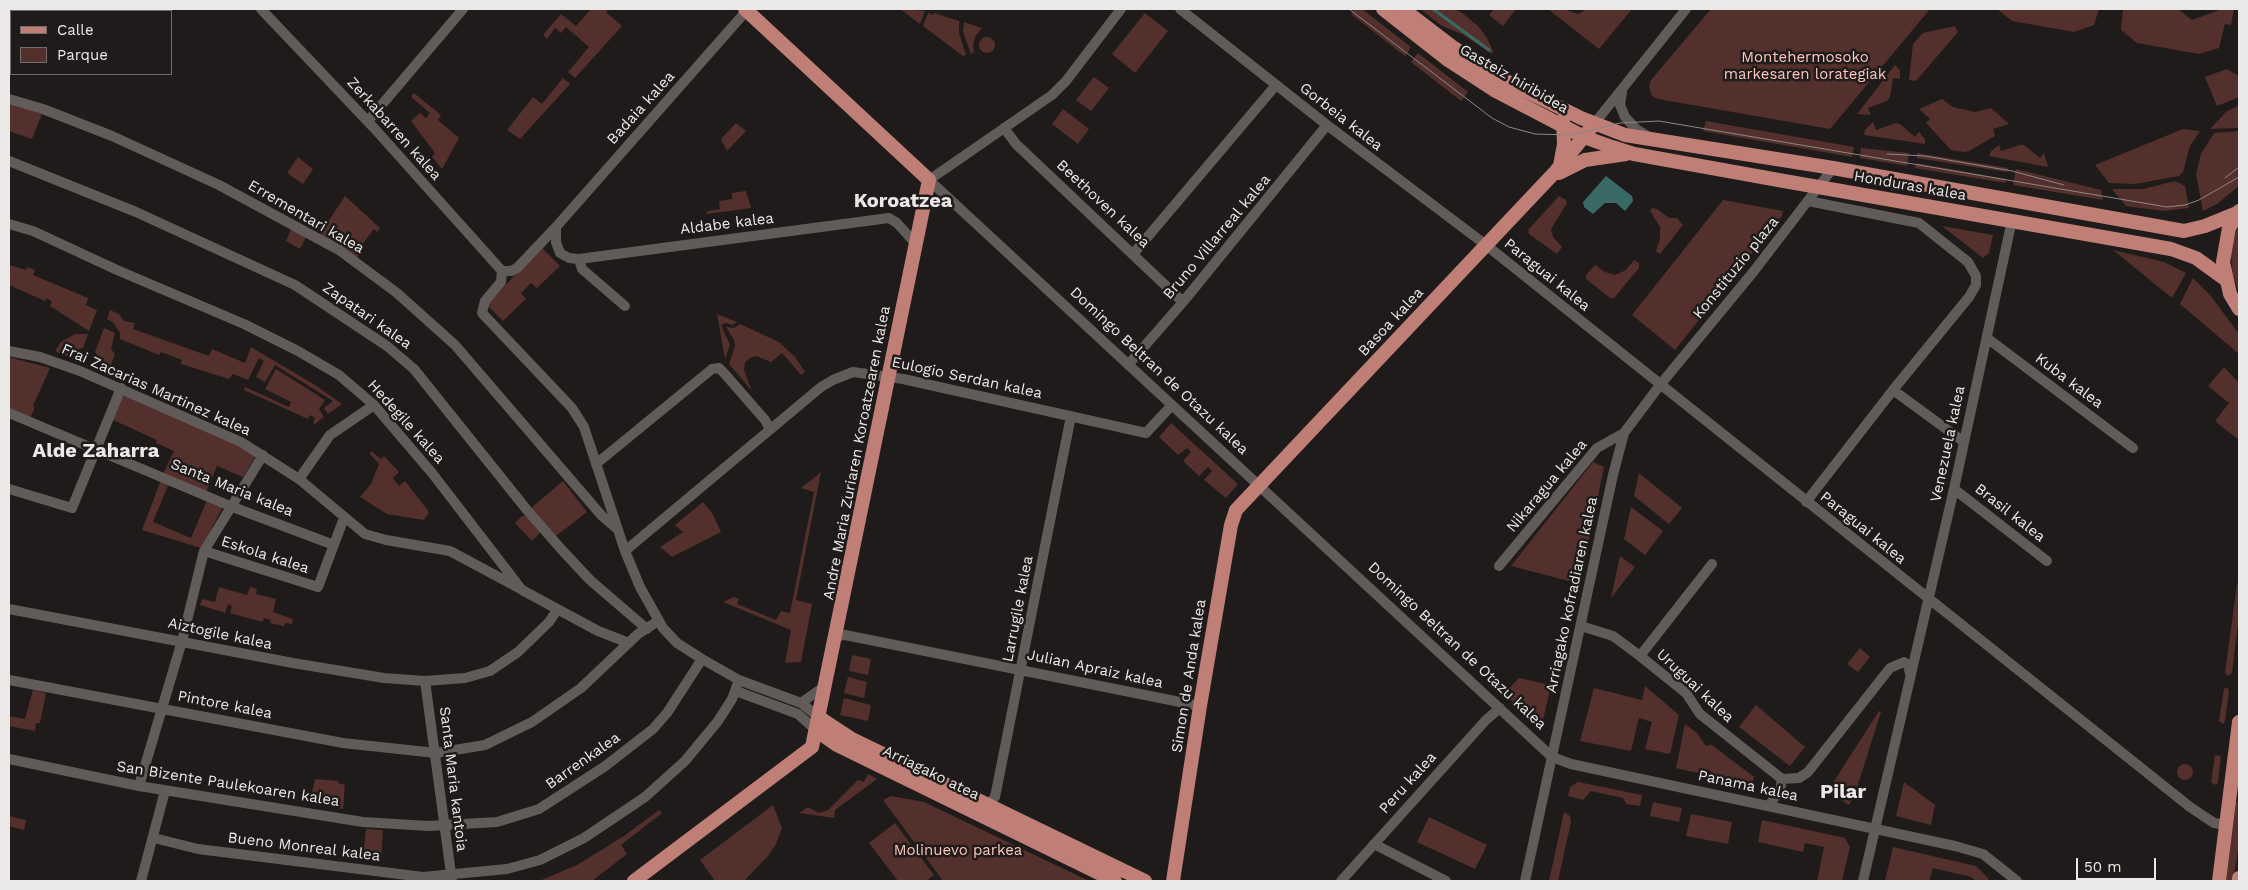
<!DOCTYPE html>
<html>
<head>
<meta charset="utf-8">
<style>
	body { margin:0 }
	#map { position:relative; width:2248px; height:890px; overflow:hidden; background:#1f1b1a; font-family:"Work Sans",sans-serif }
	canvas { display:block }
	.frame { position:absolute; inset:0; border:10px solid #ebe8e8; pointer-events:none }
	.legend { position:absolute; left:10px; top:10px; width:162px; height:65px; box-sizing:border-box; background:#1f1b1a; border:1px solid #716d6c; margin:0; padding:6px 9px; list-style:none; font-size:15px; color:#ebe8e8 }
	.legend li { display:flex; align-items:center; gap:10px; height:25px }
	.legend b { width:25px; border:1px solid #716d6c }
	.scale { position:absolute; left:2076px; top:858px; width:80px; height:22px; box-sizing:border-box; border:2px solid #ebe8e8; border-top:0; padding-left:6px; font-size:15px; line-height:18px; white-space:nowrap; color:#ebe8e8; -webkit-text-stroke:4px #1f1b1a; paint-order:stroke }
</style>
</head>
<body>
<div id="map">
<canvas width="2248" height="890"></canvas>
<div class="frame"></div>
<ul class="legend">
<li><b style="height:6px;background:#bf7f76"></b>Calle</li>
<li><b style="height:14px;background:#53302b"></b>Parque</li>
</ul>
<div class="scale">50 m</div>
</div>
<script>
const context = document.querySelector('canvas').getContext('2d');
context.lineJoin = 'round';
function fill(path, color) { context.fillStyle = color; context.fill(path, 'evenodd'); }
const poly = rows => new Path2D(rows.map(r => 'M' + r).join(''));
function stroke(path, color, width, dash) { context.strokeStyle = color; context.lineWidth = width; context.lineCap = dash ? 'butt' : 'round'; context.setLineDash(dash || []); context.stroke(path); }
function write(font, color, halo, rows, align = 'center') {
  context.font = font + ' "Work Sans",sans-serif'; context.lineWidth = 5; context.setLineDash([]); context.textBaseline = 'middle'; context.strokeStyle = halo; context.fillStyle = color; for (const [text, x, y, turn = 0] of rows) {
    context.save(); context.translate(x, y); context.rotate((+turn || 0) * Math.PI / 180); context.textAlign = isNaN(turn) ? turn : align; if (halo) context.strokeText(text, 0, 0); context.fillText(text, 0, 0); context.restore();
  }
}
const green = poly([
	[591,9,609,9,606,12,622,26,575,78,568,72,589,47,566,27,561,33,555,28,547,39,543,35,561,14,576,26],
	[900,9,925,11,920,24],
	[1355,9,1362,9,1411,47,1405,56,1351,14],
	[1420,9,1451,9,1461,12,1478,26,1487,38,1493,51,1492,54,1462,34,1442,26],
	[1494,9,1516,9,1503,26,1489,15],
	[1548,9,1564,9,1578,14,1587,9,1632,9,1599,49],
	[1711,9,1930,9,1830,129,1658,99,1652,96,1649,86,1651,80],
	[1997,9,2099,9,2094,25,2074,32,2012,21],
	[2123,9,2178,9,2192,20,2222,9,2234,9,2231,25,2225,24,2219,48,2199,54,2137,43,2121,30],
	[928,13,933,15,934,13,959,21,959,33,966,55,963,56,923,26],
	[1145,13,1168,31,1135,73,1112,54],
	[964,22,982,28,975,37,973,46,974,52,971,54,963,32],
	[1955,26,1958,32,1916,81,1909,80,1913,44,1923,33],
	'979 45a8 8 0 1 1 16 0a8 8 0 1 1-16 0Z',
	[1418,53,1468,92,1461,101,1411,62],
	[1895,65,1900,70,1900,79,1893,78,1890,97,1887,101,1868,108,1871,115,1857,114],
	[2227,69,2239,76,2239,97,2217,106,2205,77],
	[1094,77,1109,88,1091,111,1076,100],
	[563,78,570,84,520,139,507,130,533,97,542,104],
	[414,93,441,115,438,120,459,138,442,169,432,157,435,153,411,121,420,113,426,118,430,113,411,97],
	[1942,99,1953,107,1975,112,1991,108,2009,124,1993,129,1995,136,1969,151,1965,152,1951,150,1926,123,1930,119,1919,109],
	[9,102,42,114,32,139,9,131],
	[2239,105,2239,128,2210,129,2226,112],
	[1063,109,1089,129,1078,144,1052,124],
	[1706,121,1854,147,1852,157,1703,131],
	[1873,122,1876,130,1896,123,1900,124,1915,137,1919,132,1925,139,1925,144,1864,135,1865,130],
	[736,123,746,131,727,151,721,139],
	[2183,129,2200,131,2190,146,2183,172,2179,176,2135,184,2109,183,2095,165],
	[2239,131,2239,186,2217,204,2203,211,2196,174,2201,154,2214,133],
	[1999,145,2001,151,2020,145,2024,145,2040,158,2044,153,2048,167,1989,156,1991,151],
	[1861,148,1909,153,1907,166,1860,158],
	[1917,153,2008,168,2007,172,1917,158],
	[298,157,313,169,303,184,287,173],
	[1916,163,2006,179,2005,183,1915,168],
	[2016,169,2101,190,2103,200,2013,185],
	[2175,181,2185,186,2189,208,2163,211,2126,206,2112,189,2143,189],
	[746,191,751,208,707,214,707,211,720,209,719,201,732,199,732,193],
	[345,196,380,228,377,232,374,229,358,250,361,252,357,258,320,234],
	[1559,196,1566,200,1567,203,1551,229,1553,237,1562,247,1557,254,1529,234,1528,230],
	[1723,200,1783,211,1782,216,1675,350,1632,315],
	[1652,208,1657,209,1669,218,1677,218,1683,225,1660,254,1656,251,1660,239,1660,227,1650,211],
	[2239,225,2239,294,2233,275,2231,256,2235,235],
	[1942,226,1993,235,1989,253,1983,258],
	[292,227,307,235,300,249,286,241],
	[541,247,560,266,537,288,531,283,521,293,526,299,503,321,487,305],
	[2113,250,2164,262,2186,273,2172,298],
	[1634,260,1639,263,1639,268,1614,298,1610,298,1586,279,1586,275,1595,265,1605,272,1615,275,1626,270],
	[9,265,26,270,27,267,35,270,33,275,88,298,86,305,97,310,89,331,50,306,52,302,47,298,45,301,9,285],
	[2193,278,2210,295,2239,334,2239,354,2180,304],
	[110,310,119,314,124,321,135,323,133,329,209,356,212,349,245,363,251,347,315,385,342,404,328,414,324,408,333,401,275,365,265,382,256,377,264,361,259,358,248,380,233,374,229,379,181,364,182,360,161,352,159,355,120,339,120,333,113,322,107,319],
	[717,314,737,322,733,325,726,323,721,325,730,345,725,359],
	[740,324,779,342,795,357,805,372,801,375,782,353,771,362,756,356,752,357,745,362,744,370,752,391,729,364,735,346,734,340,726,327,734,328],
	[104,328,115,333,111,349,115,354,107,375,101,372,101,361,95,352],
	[75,334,88,334,83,348,73,351,68,357,55,351,61,342],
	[9,357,50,368,33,406,35,407,30,418,9,411],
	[2224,367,2239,383,2239,440,2215,421,2229,403,2208,386],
	[276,369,325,400,319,409,324,417,315,424,313,423,315,418,310,415,308,419,244,390,245,387,289,407,291,402,265,389],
	[121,394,240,446,256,455,243,477,217,466,206,492,163,474,174,451,156,443,157,440,111,419],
	[1171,423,1238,484,1226,498,1204,480,1212,471,1208,467,1199,476,1183,461,1191,452,1187,448,1178,455,1159,437],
	[371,451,381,459,384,456,399,472,393,478,399,486,405,481,429,512,424,520,387,514,360,497,371,484,379,464,370,454],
	[1593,462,1604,467,1580,584,1511,566],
	[821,472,796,600,812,604,801,662,785,663,791,630,723,602,734,597,739,599,737,604,776,620,781,611,790,613,814,492,801,488],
	[1639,473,1682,508,1669,524,1634,496],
	[161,480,169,483,153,522,191,538,207,500,223,507,201,548,142,530],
	[563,481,587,512,556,536,531,508],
	[703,502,712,513,721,532,672,557,660,547,683,532,675,525],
	[1631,507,1663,531,1645,555,1624,539],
	[522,516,528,516,542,531,532,541,515,523],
	[1620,556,1635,567,1611,598],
	[2239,582,2239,615,2232,673,2228,676,2225,673,2237,584],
	[219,587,247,595,250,587,257,589,256,594,276,599,273,612,293,619,292,624,285,623,284,626,270,623,271,620,264,618,262,622,230,613,232,606,228,604,225,613,200,605,202,599,215,602],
	[1860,648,1870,657,1858,672,1847,664],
	[852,655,871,659,868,675,849,671],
	[848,677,867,682,864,698,844,693],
	[1519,678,1551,685,1541,729,1504,694],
	[1645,686,1679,715,1670,754,1645,749,1652,722,1639,718,1631,751,1580,741,1594,688,1642,700],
	[2227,687,2229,691,2225,721,2223,724,2219,721,2224,689],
	[33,690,46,693,40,723,36,723,35,731,9,726,9,716,25,719],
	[844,698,871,705,868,721,840,715],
	[1756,705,1805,747,1790,766,1739,727],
	[1879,711,1881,712,1855,794,1849,805,1827,792],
	[1685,724,1697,733,1706,746,1712,745,1754,777,1752,785,1713,775,1709,770,1698,773,1676,768],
	[2215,755,2221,756,2218,783,2215,785,2211,782],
	'2177 772a8 8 0 1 1 16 0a8 8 0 1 1-16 0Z',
	[868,774,877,779,835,810,834,818,799,813,808,807,819,813,828,810,858,780,864,782],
	[315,779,338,781,338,783,345,785,343,809,310,803],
	[1578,782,1642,795,1640,806,1626,804,1623,798,1591,791,1583,800,1568,796,1570,787],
	[1904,782,1935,805,1931,825,1896,816],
	[891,796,924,802,1089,881,943,881,883,800],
	[1653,802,1682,808,1679,822,1650,816],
	[2236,802,2239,803,2239,845,2233,881,2226,881],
	[773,805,782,828,776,844,768,856,744,881,715,881,700,860],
	[659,810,662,813,621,845,627,854,592,881,539,881,577,865,624,836],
	[1564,812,1570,816,1571,822,1558,881,1549,881],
	[1691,814,1732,822,1728,844,1686,836],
	[9,816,26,820,24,830,9,826],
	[1429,817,1487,845,1475,869,1417,842],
	[1762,820,1845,838,1850,847,1842,881,1817,881,1824,847,1805,843,1803,852,1758,842],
	[895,823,934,875,926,881,898,881,869,843],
	[366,829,383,830,381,859,363,857],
	[1893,847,1976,866,1989,879,1987,881,1976,881,1971,877,1933,868,1929,881,1885,881]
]);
const water = poly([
	[1606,176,1632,196,1633,201,1625,211,1616,203,1605,203,1593,214,1584,207,1583,202]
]);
const stream = poly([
	[1433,9,1489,50]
]);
const minor = poly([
	[261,9,374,128,502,271],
	[1121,9,1066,81,1052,95,929,180,1552,757,1571,764,1955,846,1983,854,2017,881],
	[1180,9,1327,125,1486,245,2190,807,2214,823,2226,825],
	[1622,92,1620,105,1625,117,1636,129,1649,137],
	[9,99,43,109,112,136,219,185,339,250,397,293,455,345,602,516,616,528],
	[368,121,463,9],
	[1594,124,1686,9],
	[1004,128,1016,144,1183,302],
	[9,161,136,212,295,285,387,346,414,369,527,510,562,550,590,580,647,629],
	[9,224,33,231,117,270,244,324,298,351,339,375,374,405,432,473,522,590,598,631,629,643],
	[556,227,556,242,560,253,569,258,579,259,889,218,897,223,916,244],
	[1134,253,1276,85],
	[579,259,582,269,625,306],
	[502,271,501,282,485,301,482,313,572,408,584,427,625,551,640,587,663,628,677,643,702,659,739,680,801,703,820,718],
	[502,271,511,271,517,268,556,227,748,9],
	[1987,338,2133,448],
	[9,351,40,357,80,371,241,442,299,479,365,534,386,540,450,551,519,588],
	[1128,365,1183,302,1327,125],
	[1893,390,1964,442],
	[9,413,230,506,334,545],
	[333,433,374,405],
	[596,464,712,369,719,368,724,373,765,420,770,429],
	[299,479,330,435],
	[9,489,72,508,121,388],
	[1954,489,2047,561],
	[1806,502,1893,390,1969,297,1976,285,1976,276,1968,262,1919,223,1808,201],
	[204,551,318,587,344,518],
	[625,551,821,387,833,380,853,372,903,379,1146,433,1172,405],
	[1499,566,1597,448,1624,433],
	[9,609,293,663,384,678,425,681,465,678,490,671,518,652,549,622,557,610],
	[1581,626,1613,636,1640,656,1686,693,1700,714,1782,779],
	[837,636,845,635,1200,706],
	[1640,656,1712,564],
	[9,680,343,743,436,753,485,745,532,722,581,688,638,634,658,621],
	[425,681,452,881],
	[736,691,798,714,817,731],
	[801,703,825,686],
	[9,759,139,786,363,822,428,826,497,822,539,809,604,767,653,729,667,713,702,659],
	[1782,779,1799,778,1808,772,1890,668,1904,662,1908,665,1910,674],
	[139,786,182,641,204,551,263,455],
	[988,805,995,797,1071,416],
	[1769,805,1780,791,1782,779],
	[154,838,198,849,423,877,507,869,540,860,584,838,645,797,685,761,718,721,732,699,739,680],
	[1374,844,1446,881],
	[141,881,165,791],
	[1341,881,1486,720,1500,708],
	[1525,881,1613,475,1624,433,1660,385,1754,271,1833,168],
	[1863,881,1954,489,2012,220]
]);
const major = poly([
	[1383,9,1448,60,1494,90,1584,137,1612,147,1634,154,1784,181,2171,249,2196,258,2225,279],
	[1403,9,1454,48,1506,81,1581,118,1625,135,1833,168,2184,231,2205,226,2237,213],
	[1560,166,1564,144,1563,120],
	[1559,173,1585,160,1626,154],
	[2239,211,2229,228,2223,262,2230,294,2239,309],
	[820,718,852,739,1145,881],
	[817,731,837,745,1115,881],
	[634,881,812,747,929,180,745,9],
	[1173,881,1200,706,1231,525,1236,510,1556,171,1594,124],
	[2219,881,2239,722],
	[2239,881,2239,878]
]);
const tram = poly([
	[1349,9,1492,118,1509,127,1535,134,1572,135,1620,123,1659,121,2167,207,2185,205,2199,200,2239,177],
	[1887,154,1925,156,2012,171,2064,185],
	[2225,178,2239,167]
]);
const parkNames = [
	["Montehermosoko",1805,58],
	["markesaren lorategiak",1805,75],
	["Molinuevo parkea",958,851]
];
const streetNames = [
	["Gasteiz hiribidea",1514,79,30],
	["Badaia kalea",641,108,-48],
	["Gorbeia kalea",1341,117,38],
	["Zerkabarren kalea",394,129,48],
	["Honduras kalea",1910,186,10],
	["Beethoven kalea",1103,204,43],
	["Errementari kalea",306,217,30],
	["Aldabe kalea",727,224,-7],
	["Bruno Villarreal kalea",1217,237,-50],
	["Konstituzio plaza",1736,268,-51],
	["Paraguai kalea",1547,275,39],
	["Zapatari kalea",367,316,35],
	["Basoa kalea",1391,322,-47],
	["Domingo Beltran de Otazu kalea",1159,371,43],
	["Eulogio Serdan kalea",967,378,12],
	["Kuba kalea",2069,381,37],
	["Frai Zacarias Martinez kalea",156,390,24],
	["Hedegile kalea",406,422,48],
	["Venezuela kalea",1948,444,-78],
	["Andre Maria Zuriaren Koroatzearen kalea",857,453,-79],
	["Nikaragua kalea",1547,486,-50],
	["Santa Maria kalea",232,488,22],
	["Brasil kalea",2010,513,38],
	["Paraguai kalea",1863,528,39],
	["Eskola kalea",265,555,18],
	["Arriagako kofradiaren kalea",1572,595,-78],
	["Larrugile kalea",1018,609,-79],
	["Aiztogile kalea",220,634,12],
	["Domingo Beltran de Otazu kalea",1457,646,43],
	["Julian Apraiz kalea",1095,669,12],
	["Simon de Anda kalea",1189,676,-81],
	["Uruguai kalea",1695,686,43],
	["Pintore kalea",225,705,11],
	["Barrenkalea",583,761,-35],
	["Arriagako atea",931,773,26],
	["Santa Maria kantoia",453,779,83],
	["Peru kalea",1408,783,-48],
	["San Bizente Paulekoaren kalea",228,784,9],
	["Panama kalea",1748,786,12],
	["Bueno Monreal kalea",304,847,7]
];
const districtNames = [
	["Koroatzea",903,201],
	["Alde Zaharra",96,451],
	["Pilar",1843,792]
];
fill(green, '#53302b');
fill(water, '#396a65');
stroke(stream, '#396a65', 3);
stroke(minor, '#615b5a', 10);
stroke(major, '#bf7f76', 14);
stroke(tram, '#8c8888', 1);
write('15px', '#ffc5bc', '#1f1b1a', parkNames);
write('15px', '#ebe8e8', '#1f1b1a', streetNames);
write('bold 20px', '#ebe8e8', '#1f1b1a', districtNames);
</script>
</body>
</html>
